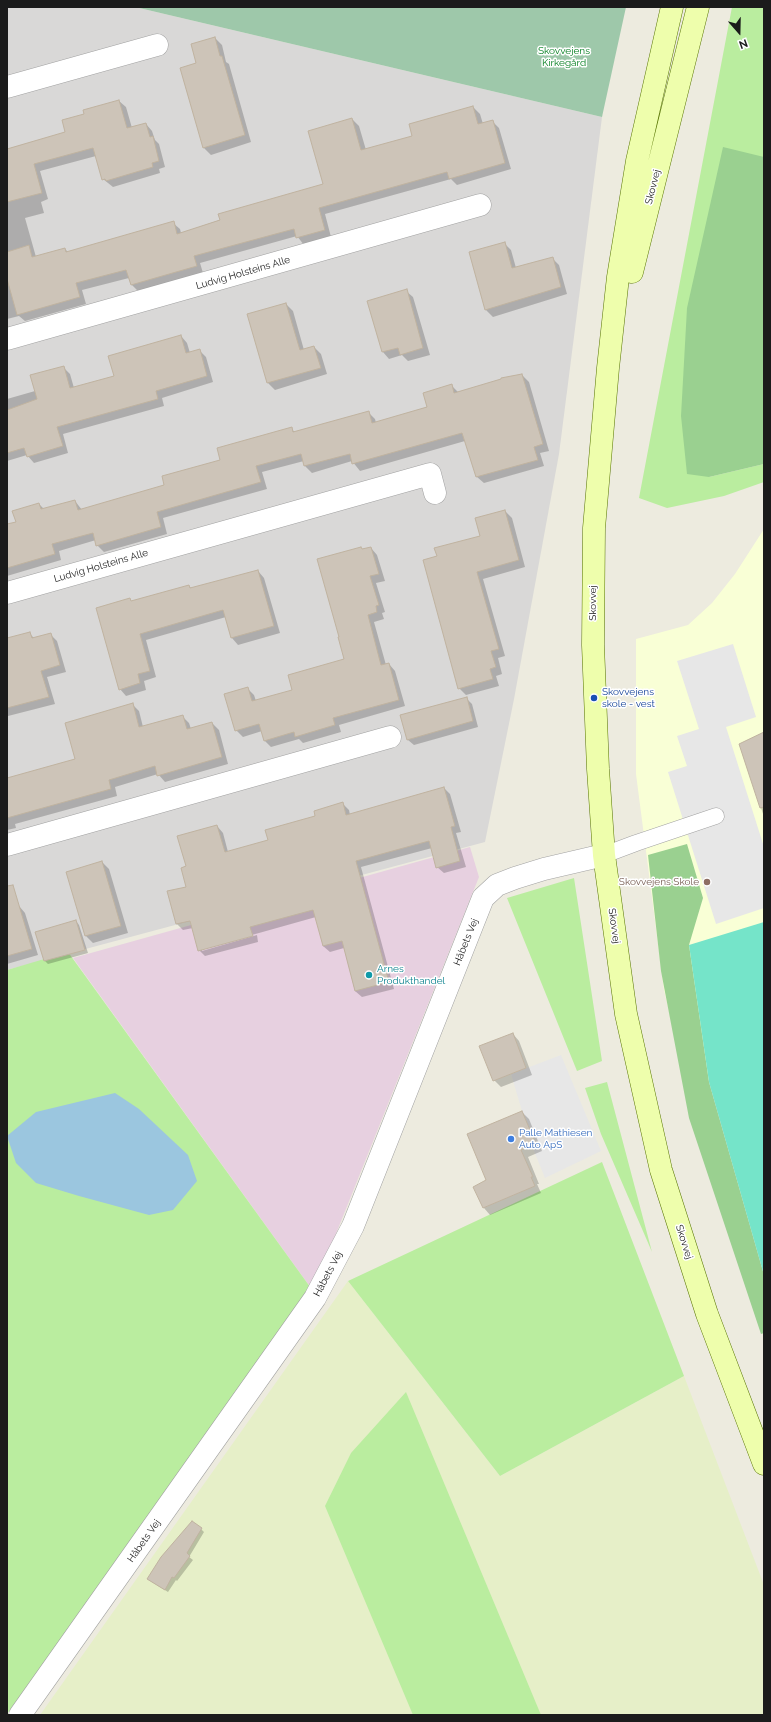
<!DOCTYPE html>
<html>
<head>
<meta charset="utf-8">
<style>
	body { margin:0 }
	#map { position:relative; width:771px; height:1722px; overflow:hidden; background:#edebdf; font-family:Raleway,sans-serif }
	canvas { display:block }
	.frame { position:absolute; inset:0; border:8px solid #1b1b1b; pointer-events:none }
	.north { position:absolute; left:719px; top:12px; width:40px; height:40px; -webkit-text-stroke:3px #fff; paint-order:stroke; rotate:160deg; font-size:11px; font-weight:700; line-height:16px; text-align:center; color:#1b1b1b }
	.north::after { content:''; display:block; margin:auto; width:14px; height:18px; background:#1b1b1b; clip-path:polygon(50% 0,100% 100%,50% 72%,0 100%) }
</style>
</head>
<body>
<div id="map">
<canvas width="771" height="1722"></canvas>
<div class="frame"></div>
<div class="north">N</div>
</div>
<script>
const context = document.querySelector('canvas').getContext('2d');
context.lineJoin = 'round';
function fill(path, color) { context.fillStyle = color; context.fill(path, 'evenodd'); }
const poly = rows => new Path2D(rows.map(r => 'M' + r).join(''));
function stroke(path, color, width, dash) { context.strokeStyle = color; context.lineWidth = width; context.lineCap = dash ? 'butt' : 'round'; context.setLineDash(dash || []); context.stroke(path); }
function write(font, color, halo, rows, align = 'center') {
  context.font = font + ' Raleway,sans-serif'; context.lineWidth = 3; context.setLineDash([]); context.textBaseline = 'middle'; context.strokeStyle = halo; context.fillStyle = color; for (const [text, x, y, turn = 0] of rows) {
    context.save(); context.translate(x, y); context.rotate((+turn || 0) * Math.PI / 180); context.textAlign = isNaN(turn) ? turn : align; if (halo) context.strokeText(text, 0, 0); context.fillText(text, 0, 0); context.restore();
  }
}
const residential = poly([
	[7,7,135,7,602,117,559,454,514,699,485,842,7,970]
]);
const industrial = poly([
	[470,847,479,877,313,1291,73,958]
]);
const education = poly([
	[764,529,764,1062,687,1087,664,990,636,774,636,639,688,625,712,603,735,574]
]);
const farmland = poly([
	[348,1281,500,1476,684,1376,764,1585,764,1715,40,1715]
]);
const grass = poly([
	[732,7,764,7,764,157,709,477,764,464,764,482,724,496,667,508,639,498],
	[574,878,602,1061,577,1071,507,898],
	[68,952,313,1291,154,1515,7,1714,7,970],
	[607,1082,652,1252,601,1134,585,1088],
	[602,1162,684,1376,500,1476,348,1281],
	[406,1392,541,1715,413,1715,325,1506,351,1453]
]);
const forest = poly([
	[723,147,764,157,764,464,709,477,687,474,681,416,687,308],
	[687,844,703,898,689,945,709,1082,764,1275,764,1333,761,1334,689,1118,661,971,648,855]
]);
const cemetery = poly([
	[135,7,626,7,602,117]
]);
const pitch = poly([
	[764,922,764,1275,709,1082,689,945]
]);
const parking = poly([
	[733,644,756,717,726,727,764,847,764,908,716,924,668,772,687,766,677,736,699,729,677,661],
	[561,1055,601,1151,545,1178,532,1146,536,1144,522,1111,511,1074]
]);
const water = poly([
	[115,1093,139,1109,188,1155,197,1181,173,1210,149,1215,79,1196,36,1183,16,1163,7,1136,36,1112]
]);
const shadow = poly([
	[215,38,222,45,226,62,229,64,251,142,211,155,204,148,181,69,198,64],
	[119,101,126,107,132,128,146,124,152,131,155,140,159,144,165,167,159,169,160,173,113,187,103,179,96,156,40,171,48,199,41,202,44,213,25,218,36,257,65,249,68,252,173,223,180,229,181,233,324,185,352,119,359,126,366,150,413,137,473,107,480,114,483,124,492,121,499,128,511,169,457,185,451,179,325,214,331,237,304,245,297,236,200,263,203,273,138,291,131,284,129,278,82,290,86,304,25,321,19,316,7,319,7,149,66,133,85,114],
	[504,243,511,250,516,268,552,258,559,265,567,294,493,317,486,310,470,253],
	[406,291,413,297,430,355,408,361,402,355,389,359,383,352,368,302],
	[286,304,293,311,304,350,314,347,321,354,327,374,275,390,268,383],
	[181,336,187,343,190,353,199,350,206,357,213,382,162,398,164,406,63,434,68,453,34,463,27,455,7,461,7,399,35,391,63,367,70,374,74,388,115,377],
	[522,375,529,382,549,451,540,453,544,466,484,483,477,477,465,441,360,471,352,461,312,473,305,466,304,461,262,472,267,489,163,518,167,534,104,552,97,545,96,540,59,551,61,560,7,576,7,525,17,523,39,504,44,509,75,501,82,510,165,486,291,429,295,432,368,412,375,419,376,423,428,407,451,385,458,392],
	[505,511,512,518,525,567,483,579,505,656,498,658,502,674,496,676,499,686,466,695,459,688,438,557,481,536],
	[371,548,377,555,385,581,376,583,385,612,382,613,384,619,374,622,386,665,389,664,395,671,405,706,339,725,341,732,303,743,299,739,271,747,264,740,262,731,243,737,236,730,247,688,254,695,256,701,294,691,345,660,363,550],
	[258,571,264,578,280,633,238,645,232,638,226,617,146,640,156,677,144,681,146,690,126,696,120,689,130,600,132,602,189,586,192,589],
	[29,633,35,639,50,634,57,641,66,672,47,677,55,704,8,716,7,715,7,639],
	[466,698,472,704,478,727,414,745,408,740,402,716],
	[132,704,139,711,143,727,182,716,189,723,191,729,212,723,219,730,228,764,165,782,158,774,115,787,117,796,15,824,16,828,7,830,7,779,76,760],
	[764,732,764,817,740,744],
	[444,788,450,794,461,832,456,833,466,867,444,873,437,867,432,848,361,867,394,989,362,997,355,991,344,948,330,952,323,946,316,917,202,949,202,951,257,935,258,942,205,956,199,950,193,928,183,930,177,924,168,892,187,887,187,867,217,826,223,833,228,852,269,841,343,804,349,810,350,815],
	[102,862,109,869,128,933,93,943,86,936,67,872],
	[19,906,25,913,38,955,7,964,7,909],
	[76,921,79,925,88,953,48,964,45,961,36,933],
	[513,1034,519,1041,532,1075,501,1087,494,1080],
	[522,1112,529,1119,542,1151,528,1157,539,1184,537,1184,541,1193,490,1215,484,1208,474,1187,488,1181],
	[201,1529,204,1532,189,1557,193,1560,177,1581,176,1580,168,1592,152,1582,148,1579]
]);
const building = poly([
	[215,37,220,56,222,56,245,135,203,148,180,68,196,63,191,44,215,37],
	[119,100,127,128,146,123,150,137,153,136,159,161,152,163,153,167,106,181,105,179,102,180,93,148,34,164,42,193,7,202,7,149,65,132,62,120,84,114,83,110,119,100],
	[473,106,478,124,493,120,505,163,449,179,447,172,319,208,325,230,296,238,294,229,194,256,197,266,131,285,126,270,76,283,80,297,17,315,7,279,7,252,29,245,32,257,65,248,66,252,174,221,177,234,220,220,218,214,323,184,308,131,352,118,361,150,412,136,409,124,473,106],
	[505,242,512,268,553,257,561,287,485,310,469,252,505,242],
	[407,289,423,348,400,355,398,348,382,352,367,301,407,289],
	[286,303,300,350,314,346,321,368,267,383,247,314,286,303],
	[181,335,186,353,200,349,207,376,156,391,158,399,57,427,63,446,27,457,24,448,7,453,7,410,37,399,30,375,64,366,70,388,114,376,108,356,181,335],
	[522,374,543,444,534,447,538,460,476,477,462,433,352,464,350,454,304,466,301,454,256,466,261,482,157,512,161,527,96,546,93,533,52,544,55,554,7,568,7,524,16,522,12,511,39,503,41,509,75,500,78,510,164,485,162,476,220,460,217,448,292,427,293,432,369,411,372,423,427,407,423,393,452,384,454,393,501,379,501,378,522,374],
	[505,510,519,560,477,572,499,649,491,651,496,667,490,669,493,679,458,689,423,560,437,556,434,548,480,536,475,518,505,510],
	[361,547,362,549,371,547,379,574,370,576,379,605,376,606,377,612,368,615,381,665,389,663,399,700,333,718,335,725,295,737,294,732,264,741,259,724,235,731,224,694,248,687,252,701,292,690,288,675,344,659,338,637,339,637,317,559,361,547],
	[258,570,274,626,231,638,223,610,140,634,150,671,138,674,140,683,119,690,96,608,130,598,131,601,189,585,190,588,258,570],
	[30,632,32,638,51,633,60,665,41,671,49,697,7,708,7,638,30,632],
	[467,697,473,721,407,740,400,715,467,697],
	[133,703,139,727,183,715,187,729,212,722,222,757,157,776,155,766,109,780,111,789,7,818,7,778,75,759,65,723,133,703],
	[764,732,764,807,760,808,739,744,764,732],
	[444,787,455,826,451,827,460,861,436,868,429,841,356,861,389,982,355,991,342,941,323,946,313,910,250,927,253,936,198,951,190,921,176,924,167,891,186,887,181,868,186,866,177,836,217,825,225,852,268,840,265,830,315,816,314,811,343,802,346,815,444,787],
	[102,861,121,926,85,936,66,872,102,861],
	[13,885,32,949,7,956,7,886,13,885],
	[76,920,85,950,44,961,35,932,76,920],
	[513,1033,526,1068,493,1081,479,1046,513,1033],
	[522,1111,536,1144,521,1150,533,1177,531,1177,535,1186,483,1208,473,1187,486,1180,467,1134,522,1111],
	[192,1521,202,1528,187,1553,190,1556,174,1578,172,1577,165,1590,147,1579,161,1557,192,1521]
]);
const lane = poly([
	[604,855,636,843,716,816]
]);
const street = poly([
	[7,87,157,45],
	[7,339,480,205],
	[7,593,430,474,435,493],
	[7,845,390,737],
	[20,1715,315,1298,353,1226,483,898,497,885,515,878,544,869,604,855]
]);
const secondary = poly([
	[672,7,637,161,618,277,608,368,594,528,593,645,598,769,604,855,626,1014,661,1170,707,1314,764,1464],
	[632,272,698,7]
]);
const markers = [
	[594,698,4,"#1a4fb4"],
	[707,882,4,"#8d6e63"],
	[369,975,4,"#0f9aa8"],
	[511,1139,4,"#3f7fe0"]
];
const parkNames = [
	["Skovvejens",564,51],
	["Kirkegård",564,63]
];
const streetNames = [
	["Skovvej",653,187,-76],
	["Ludvig Holsteins Alle",243,273,-16],
	["Ludvig Holsteins Alle",101,566,-16],
	["Skovvej",593,603,-90],
	["Skovvej",614,926,82],
	["Håbets Vej",466,942,-68],
	["Skovvej",684,1242,72],
	["Håbets Vej",328,1274,-62],
	["Håbets Vej",144,1541,-55]
];
const transitNames = [
	["Skovvejens",602,692],
	["skole - vest",602,704]
];
const educationNames = [
	["Skovvejens Skole",699,882]
];
const cultureNames = [
	["Arnes",377,969],
	["Produkthandel",377,981]
];
const shopNames = [
	["Palle Mathiesen",519,1133],
	["Auto ApS",519,1145]
];
fill(residential, '#d9d8d7');
fill(industrial, '#e7d0e0');
fill(education, '#f9ffd6');
fill(farmland, '#e6efc8');
fill(grass, '#baed9f');
fill(forest, '#9ad090');
fill(cemetery, '#9ec8aa');
fill(pitch, '#75e4c9');
fill(parking, '#e7e7e7');
fill(water, '#9bc6df');
fill(shadow, '#0003');
fill(building, '#cdc4b8');
stroke(building, '#c0b3a0', 1);
stroke(lane, '#a2a2a2', 17);
stroke(street, '#a2a2a2', 23);
stroke(secondary, '#567300', 23);
stroke(lane, '#fff', 16);
stroke(street, '#fff', 22);
stroke(secondary, '#eefeac', 22);
for (const [x, y, r, color] of markers) { const dot = new Path2D(); dot.arc(x, y, r, 0, 2 * Math.PI); context.fillStyle = color; context.fill(dot); stroke(dot, '#fff', 1.5); }
write('10px', '#037e1f', '#fff', parkNames);
write('10px', '#1b1b1b', '#fff', streetNames);
write('10px', '#164399', '#fff', transitNames, 'left');
write('10px', '#785e54', '#fff', educationNames, 'right');
write('10px', '#0d838f', '#fff', cultureNames, 'left');
write('10px', '#366cbe', '#fff', shopNames, 'left');
</script>
</body>
</html>
